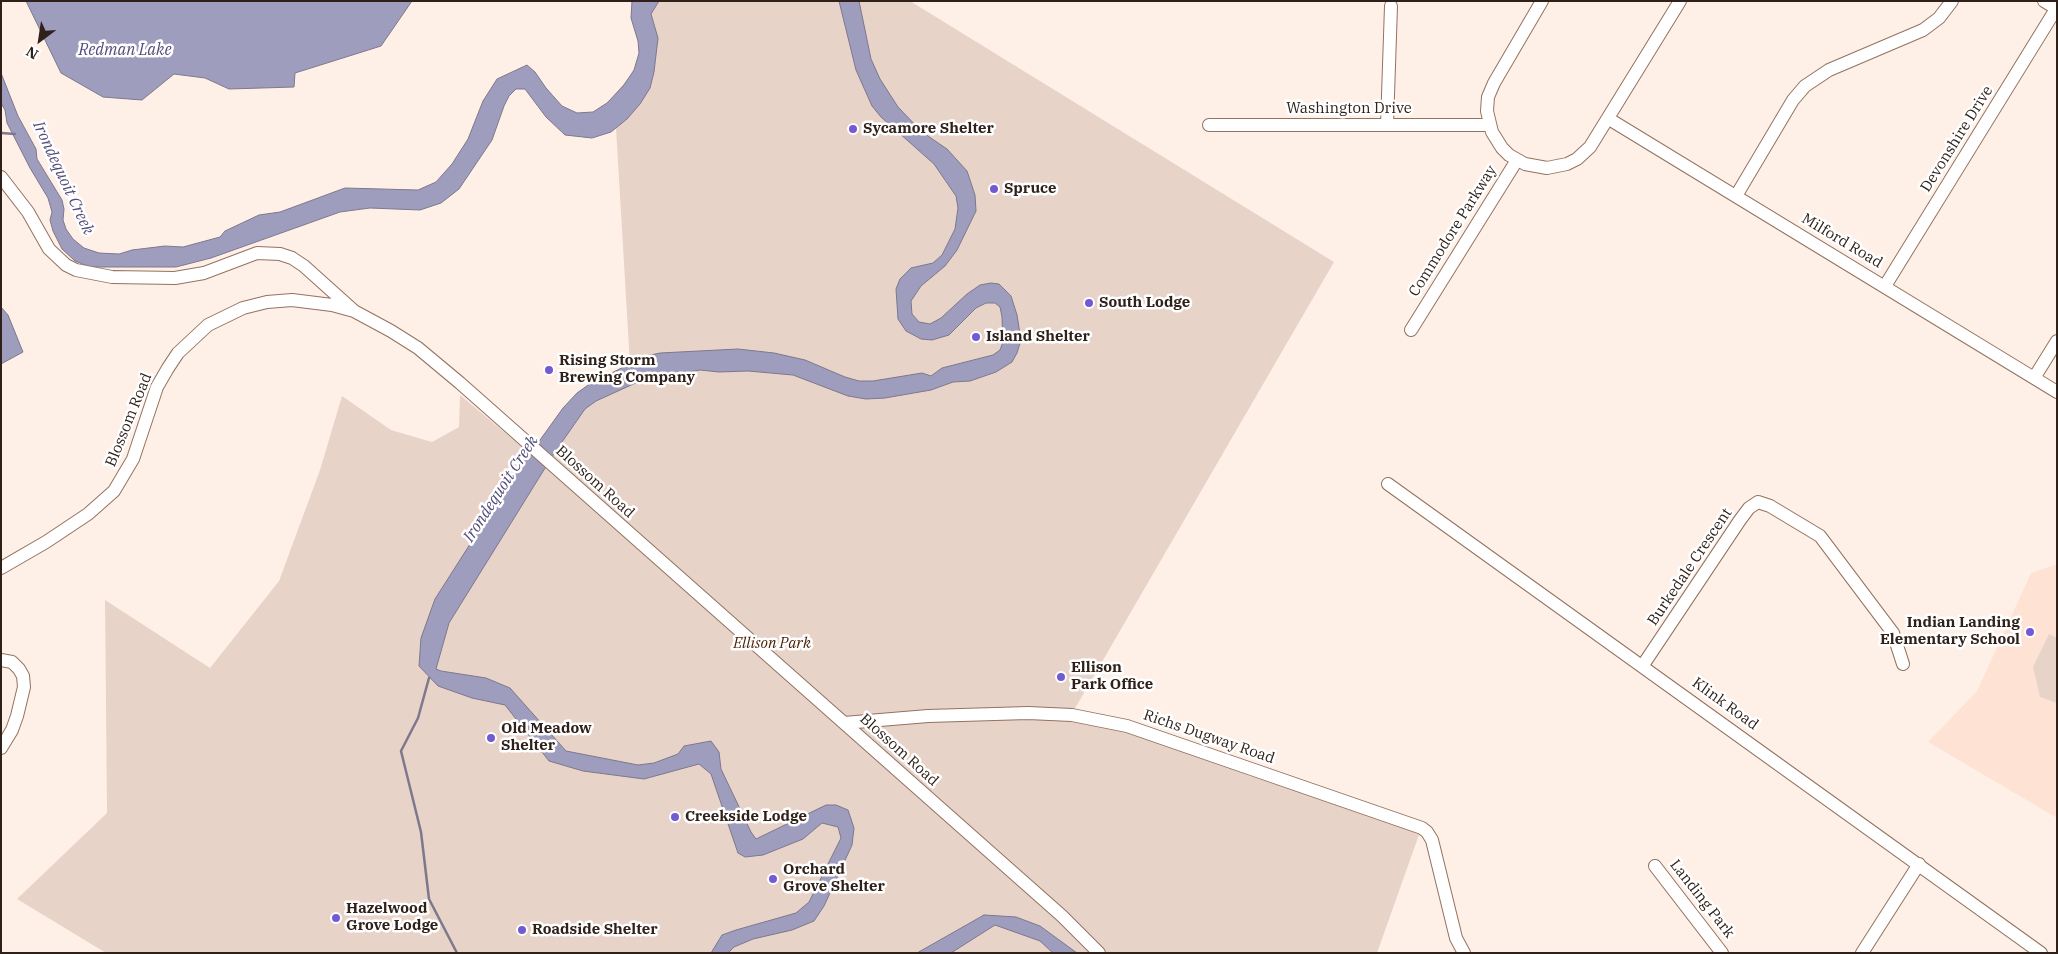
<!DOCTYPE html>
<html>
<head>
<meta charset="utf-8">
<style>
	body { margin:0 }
	#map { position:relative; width:2058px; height:954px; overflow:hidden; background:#fff0e7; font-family:"IBM Plex Serif",serif }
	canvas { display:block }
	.frame { position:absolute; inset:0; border:2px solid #2f211a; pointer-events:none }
	.north { position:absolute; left:15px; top:15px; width:50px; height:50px; -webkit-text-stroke:4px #fff; paint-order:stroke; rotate:211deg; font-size:14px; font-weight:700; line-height:20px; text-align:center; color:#2f211a }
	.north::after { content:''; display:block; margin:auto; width:18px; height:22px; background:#2f211a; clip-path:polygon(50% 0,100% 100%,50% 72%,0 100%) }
</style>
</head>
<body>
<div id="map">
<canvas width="2058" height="954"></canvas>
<div class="frame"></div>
<div class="north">N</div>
</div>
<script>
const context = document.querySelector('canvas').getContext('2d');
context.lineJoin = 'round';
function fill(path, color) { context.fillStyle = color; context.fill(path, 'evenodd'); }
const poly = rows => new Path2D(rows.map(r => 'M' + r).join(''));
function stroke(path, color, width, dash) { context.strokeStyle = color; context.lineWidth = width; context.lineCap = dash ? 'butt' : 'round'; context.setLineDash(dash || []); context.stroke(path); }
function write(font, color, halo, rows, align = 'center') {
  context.font = font + ' "IBM Plex Serif",serif'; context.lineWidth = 5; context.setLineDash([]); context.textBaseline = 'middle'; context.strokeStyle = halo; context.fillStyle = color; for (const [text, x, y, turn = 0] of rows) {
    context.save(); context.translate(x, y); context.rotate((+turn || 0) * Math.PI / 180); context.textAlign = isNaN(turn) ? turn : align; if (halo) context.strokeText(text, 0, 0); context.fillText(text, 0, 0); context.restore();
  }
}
const built = poly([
	[2057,564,2057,818,1928,742,1977,691,2031,573]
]);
const green = poly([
	[632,1,910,1,1334,262,1070,717,1122,729,1250,776,1420,832,1377,953,106,953,17,899,107,813,105,600,210,668,279,581,320,470,342,396,391,430,432,442,459,427,460,395,528,452,535,447,563,408,577,393,591,383,630,365,616,128,612,98,634,71,639,54,638,41,631,18],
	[2049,634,2057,638,2057,703,2040,697,2033,667]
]);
const water = poly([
	[26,1,412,1,381,46,295,73,294,87,229,89,205,78,174,74,142,100,103,97,61,73,26,1],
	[632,1,659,1,651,14,658,38,654,72,650,88,640,104,627,119,611,132,592,138,565,135,546,117,525,89,516,89,509,96,504,106,492,140,459,189,441,203,420,210,370,208,340,212,211,258,176,267,90,267,75,261,62,249,53,231,50,220,52,212,48,198,30,168,7,123,5,110,1,103,1,73,18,116,36,149,37,159,62,200,64,209,63,220,66,229,73,239,84,248,99,253,119,254,132,250,165,246,183,247,220,237,225,231,259,215,280,212,345,188,418,190,436,182,452,164,468,139,483,101,497,79,527,65,535,72,546,88,562,106,577,113,593,112,607,103,624,85,634,70,639,53,638,41,631,18,632,1],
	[839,1,859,1,871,59,880,79,898,107,922,132,947,149,967,171,975,195,976,211,957,250,945,266,921,286,911,301,912,314,919,322,930,324,941,318,967,294,980,285,991,283,999,284,1011,296,1017,315,1021,340,1017,353,1012,362,996,372,970,381,953,382,931,390,885,398,866,399,848,396,793,375,748,371,719,372,700,370,640,381,596,401,585,409,555,452,449,623,436,669,441,671,486,678,510,688,566,751,638,765,654,763,678,754,684,746,711,741,719,752,721,769,751,832,756,839,826,805,836,805,848,810,854,828,852,845,824,906,814,921,792,930,753,939,734,947,728,953,711,953,722,935,736,930,796,913,809,902,841,838,838,827,822,823,803,839,763,855,745,857,738,853,711,774,699,764,644,779,583,771,549,761,505,705,472,698,438,686,419,666,421,638,435,599,525,458,535,447,563,408,577,393,591,383,646,356,660,353,738,349,774,353,805,360,845,377,859,381,873,381,922,373,931,376,942,368,993,355,1000,350,1003,342,1002,317,1000,307,995,303,986,303,976,308,949,335,932,340,921,339,906,331,898,319,896,289,900,279,911,268,933,263,942,255,955,229,958,208,956,196,934,164,881,117,872,106,856,70,839,1],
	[1,307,8,315,23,352,1,364,1,307],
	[984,915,1016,917,1040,926,1077,953,1053,953,1040,941,995,925,951,953,917,953,984,915]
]);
const stream = poly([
	[1,133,15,134],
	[429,678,418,718,401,751,421,832,429,899,457,953]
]);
const minor = poly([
	[1542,1,1494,83,1488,97,1487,111,1492,132,1502,148,1509,155,1525,164,1547,168,1567,164,1577,159,1590,147,1680,1],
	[2044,1,2057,9],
	[1609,119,2057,392],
	[1209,125,1490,125],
	[1387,125,1391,6],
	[1,177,28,212,49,249,66,265,76,270,112,277,175,278,204,273,257,253,280,254,292,258,304,266,353,310],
	[1736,196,1793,100,1805,86,1829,70,1923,30,1939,18,1952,1],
	[1885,286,2056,9],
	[1411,330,1517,160],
	[2034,378,2057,341],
	[1388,484,2041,953],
	[1,568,46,542,88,514,114,491,133,459,157,387,168,368,178,353,208,325,243,308,267,302,292,300,332,305,354,311,391,331,418,348,460,383,1062,916,1099,953],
	[1,660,12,662,19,669,23,676,24,687,17,716,12,730,1,748],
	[1643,665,1740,520,1749,508,1758,502,1770,506,1820,536,1893,633,1903,664],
	[844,723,928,716,1028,713,1072,715,1127,726,1422,828,1427,832,1432,840,1456,938,1464,953],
	[1655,866,1722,953],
	[1862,953,1919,864]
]);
const markers = [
	[853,129,5,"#715ad4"],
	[994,189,5,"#715ad4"],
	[1089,303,5,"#715ad4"],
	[976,337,5,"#715ad4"],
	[549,370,5,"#715ad4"],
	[2030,632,5,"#715ad4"],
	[1061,677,5,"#715ad4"],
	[491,738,5,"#715ad4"],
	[675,817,5,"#715ad4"],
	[773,879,5,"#715ad4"],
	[336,918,5,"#715ad4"],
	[522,930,5,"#715ad4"]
];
const streetNames = [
	["Washington Drive",1349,109],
	["Devonshire Drive",1957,139,-58],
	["Commodore Parkway",1453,231,-58],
	["Milford Road",1842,241,31],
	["Blossom Road",129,420,-68],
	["Blossom Road",595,482,42],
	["Burkedale Crescent",1690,567,-56],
	["Klink Road",1725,704,36],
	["Richs Dugway Road",1209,737,19],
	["Blossom Road",899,750,42],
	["Landing Park",1702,899,52]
];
const poiNames = [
	["Sycamore Shelter",863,129],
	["Spruce",1004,189],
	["South Lodge",1099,303],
	["Island Shelter",986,337],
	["Rising Storm",559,361],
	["Brewing Company",559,378],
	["Indian Landing",2020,623,"right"],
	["Elementary School",2020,640,"right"],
	["Ellison",1071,668],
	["Park Office",1071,685],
	["Old Meadow",501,729],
	["Shelter",501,746],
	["Creekside Lodge",685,817],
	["Orchard",783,870],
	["Grove Shelter",783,887],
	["Hazelwood",346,909],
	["Grove Lodge",346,926],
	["Roadside Shelter",532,930]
];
const parkNames = [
	["Ellison Park",772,644]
];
const waterNames = [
	["Redman Lake",125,50],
	["Irondequoit Creek",63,178,65],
	["Irondequoit Creek",501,489,-57]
];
fill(built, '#fee3d5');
fill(green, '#e8d3c9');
fill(water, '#9f9dbd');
stroke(water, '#7d788c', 1);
stroke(stream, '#7d788c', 2.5);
stroke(minor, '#937260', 14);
stroke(minor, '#fff', 12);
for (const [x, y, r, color] of markers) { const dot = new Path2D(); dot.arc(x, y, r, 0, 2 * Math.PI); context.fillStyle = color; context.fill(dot); stroke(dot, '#fff', 2); }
write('15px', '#2f211a', '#fff', streetNames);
write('bold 15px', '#2f211a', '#fff', poiNames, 'left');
write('italic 15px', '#4b2104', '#fff', parkNames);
write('italic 16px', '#514c7b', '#fff', waterNames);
</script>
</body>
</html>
